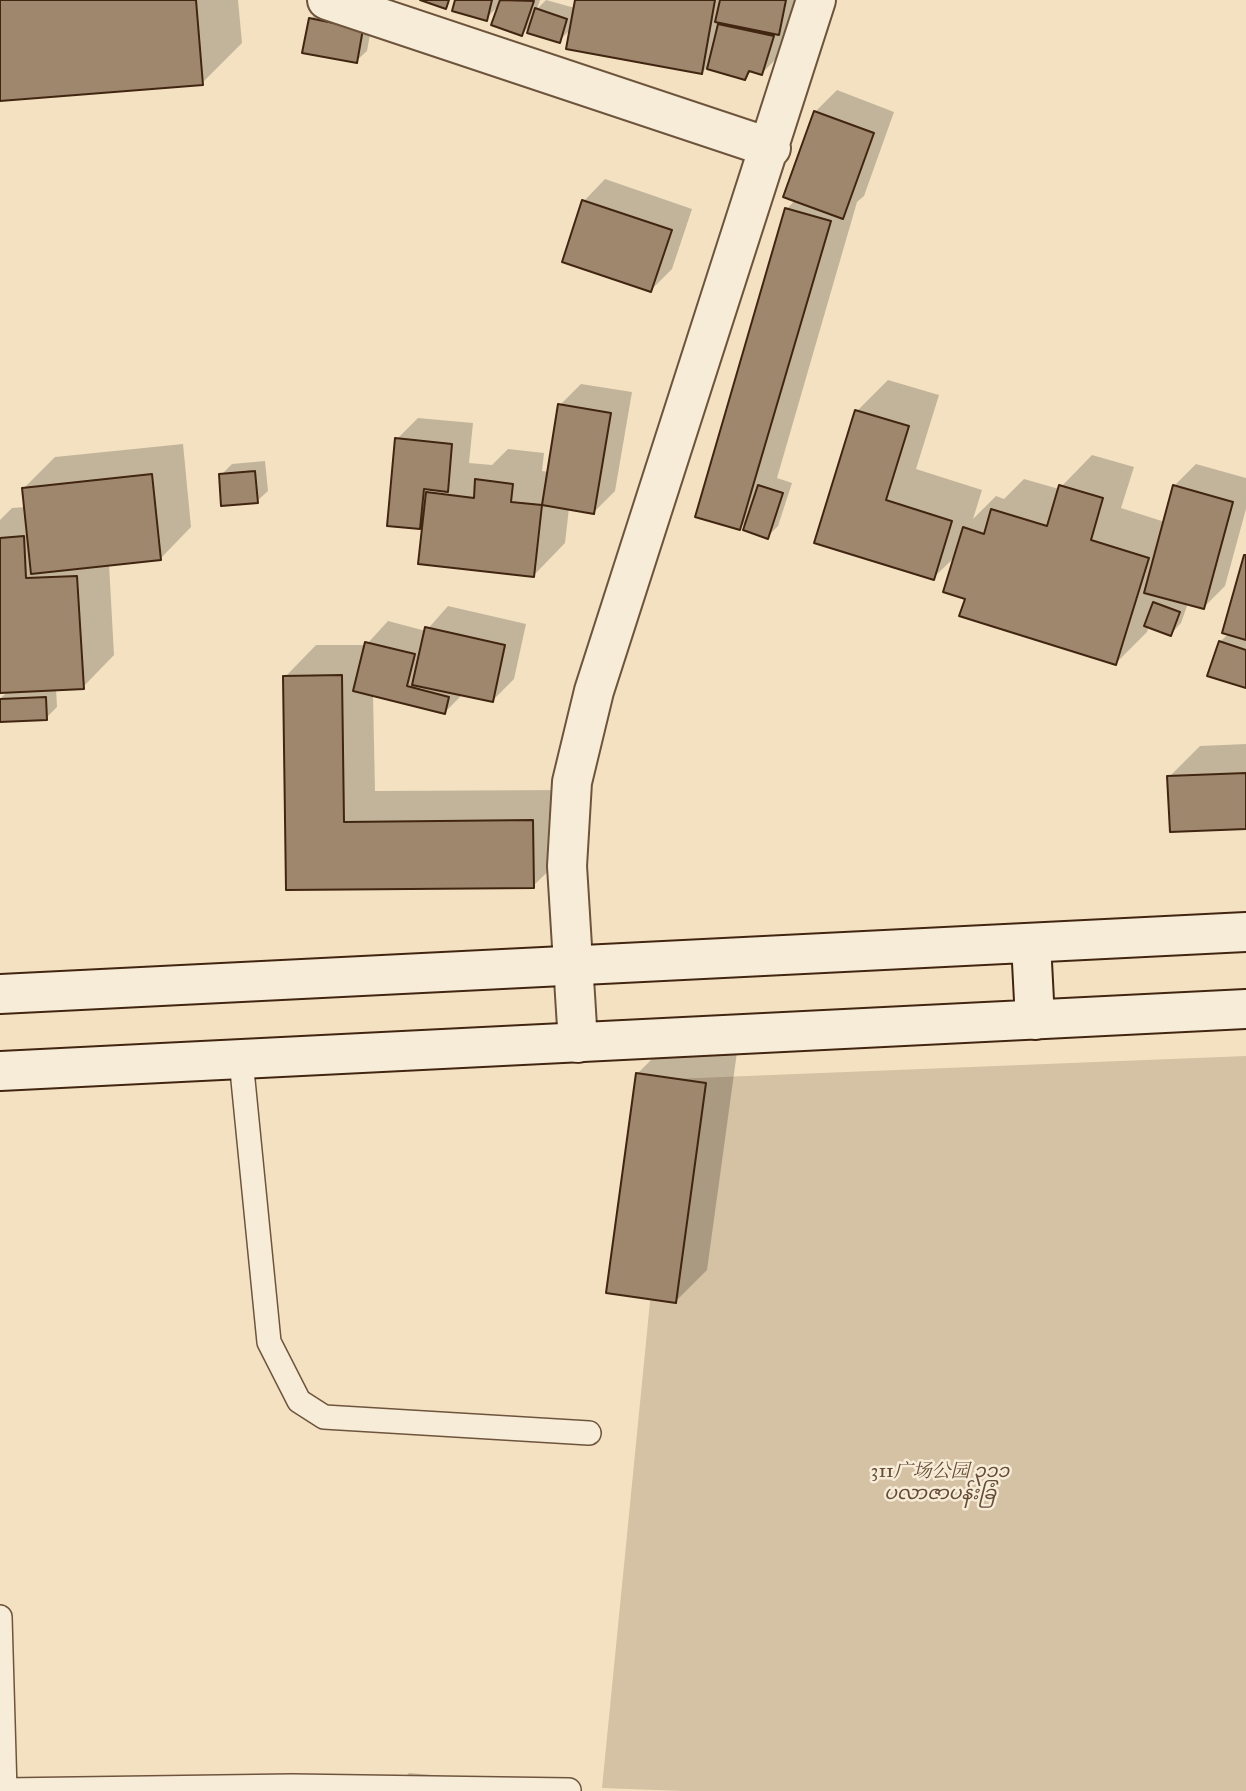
<!DOCTYPE html>
<html>
<head>
<meta charset="utf-8">
<style>
	body { margin:0 }
	canvas { display:block; background:#f3e1c1 }
</style>
</head>
<body>
<canvas width="1246" height="1791"></canvas>
<script>
const context = document.querySelector('canvas').getContext('2d');
context.lineJoin = 'round';
function fill(path, color) { context.fillStyle = color; context.fill(path, 'evenodd'); }
const poly = rows => new Path2D(rows.map(r => 'M' + r).join(''));
function stroke(path, color, width, dash) { context.strokeStyle = color; context.lineWidth = width; context.lineCap = dash ? 'butt' : 'round'; context.setLineDash(dash || []); context.stroke(path); }
function write(font, color, halo, rows, align = 'center') {
  context.font = font + ' "IM FELL Great Primer","Noto Serif SC","Noto Sans Myanmar",serif'; context.lineWidth = 5; context.setLineDash([]); context.textBaseline = 'middle'; context.strokeStyle = halo; context.fillStyle = color; for (const [text, x, y, turn = 0] of rows) {
    context.save(); context.translate(x, y); context.rotate((+turn || 0) * Math.PI / 180); context.textAlign = isNaN(turn) ? turn : align; if (halo) context.strokeText(text, 0, 0); context.fillText(text, 0, 0); context.restore();
  }
}
const green = poly([
	[1246,1056,1246,1791,683,1791,602,1788,672,1079]
]);
const shadow = poly([
	[0,0,238,0,242,43,202,83,0,100],
	[457,0,540,0,537,9,546,0,575,8,576,0,802,0,783,52,762,73,753,70,744,78,708,67,701,73,571,29,559,41,532,24,522,34,500,4,486,19],
	[321,8,373,18,367,51,356,61,311,19],
	[837,90,894,112,864,196,857,202,777,478,792,483,778,526,767,537,748,520,740,528,787,209,795,200,815,112],
	[605,179,692,209,672,269,651,290,584,201],
	[888,380,939,395,916,469,982,490,973,519,996,496,1004,499,1024,479,1059,489,1092,455,1134,467,1121,508,1165,522,1174,486,1196,464,1246,478,1246,509,1225,586,1204,607,1188,603,1181,623,1171,634,1149,626,1147,632,1116,663,967,598,956,556,933,578,817,542,857,411],
	[581,384,632,392,615,491,594,512,569,508,565,543,534,575,424,523,419,528,397,439,418,418,473,423,469,463,492,465,508,449,544,453,542,471,549,472,560,405],
	[183,444,191,527,160,559,109,564,114,655,83,687,56,688,57,707,46,718,0,721,0,699,8,691,0,691,0,520,12,508,26,507,24,488,55,457],
	[265,461,268,491,257,501,221,475,232,464],
	[1245,556,1246,555,1246,686,1220,642,1229,633],
	[448,606,526,624,514,679,492,701,463,694,445,712,373,694,375,791,564,790,565,855,533,886,287,888,285,677,316,645,366,645,388,621,426,631],
	[1246,744,1246,827,1169,777,1200,746],
	[669,1042,737,1052,707,1270,676,1301,637,1074],
	[409,1773,457,1777,391,1791]
]);
const building = poly([
	[0,0,196,0,203,85,0,101,0,0],
	[420,0,449,0,446,9,420,0],
	[455,0,492,0,487,21,452,11,455,0],
	[500,0,534,1,522,36,491,25,500,0],
	[575,0,715,0,702,74,566,49,575,0],
	[720,0,786,0,779,35,715,22,720,0],
	[535,8,567,19,560,43,527,33,535,8],
	[309,18,363,29,357,63,302,53,309,18],
	[718,24,774,36,762,75,749,71,745,80,707,69,718,24],
	[814,111,874,133,843,219,783,197,814,111],
	[582,200,672,230,651,292,562,262,582,200],
	[785,208,831,221,740,530,695,517,785,208],
	[558,404,611,413,594,514,542,505,558,404],
	[855,410,909,426,886,500,952,521,934,580,814,543,855,410],
	[395,438,452,444,448,492,424,489,420,529,387,526,395,438],
	[255,471,258,503,221,506,219,474,255,471],
	[152,474,161,560,31,574,22,488,152,474],
	[475,479,513,484,511,502,542,505,534,577,418,564,426,492,474,498,475,479],
	[758,485,783,493,768,539,743,530,758,485],
	[1059,485,1103,498,1091,540,1149,558,1116,665,959,616,965,599,943,592,963,527,984,534,991,509,1047,526,1059,485],
	[1173,485,1233,502,1204,609,1144,593,1173,485],
	[24,536,26,578,77,576,84,689,0,693,0,538,24,536],
	[1244,555,1246,555,1246,640,1222,633,1244,555],
	[1153,602,1180,612,1171,636,1144,626,1153,602],
	[425,627,505,645,493,702,412,685,425,627],
	[1219,641,1246,650,1246,688,1207,676,1219,641],
	[365,642,415,654,407,686,449,697,445,714,353,691,365,642],
	[342,675,344,822,533,820,534,888,286,890,283,676,342,675],
	[46,697,47,720,0,722,0,699,46,697],
	[1246,773,1246,829,1170,832,1167,776,1246,773],
	[636,1073,706,1083,676,1303,606,1293,636,1073]
]);
const lane = poly([
	[241,1060,269,1342,299,1401,324,1417,589,1433],
	[0,1617,5,1791],
	[5,1790,292,1786,569,1790]
]);
const street = poly([
	[327,0,771,148],
	[578,1043,567,866,572,782,594,691,816,0]
]);
const secondary = poly([
	[1031,943,1035,1020],
	[0,994,1246,932],
	[0,1071,1246,1009]
]);
const parkNames = [
	["311广场公园 ၃၁၁",940,1472],
	["ပလာဇာပန်းခြံ",940,1494]
];
fill(green, '#d5c1a3');
fill(shadow, '#0003');
fill(building, '#9e876d');
stroke(building, '#412511', 2);
stroke(lane, '#6e543d', 26);
stroke(street, '#6e543d', 42);
stroke(secondary, '#412511', 42);
stroke(lane, '#f7ecd7', 23);
stroke(street, '#f7ecd7', 38);
stroke(secondary, '#f7ecd7', 38);
write('italic 19px', '#664c36', '#f7ecd7', parkNames);
</script>
</body>
</html>
